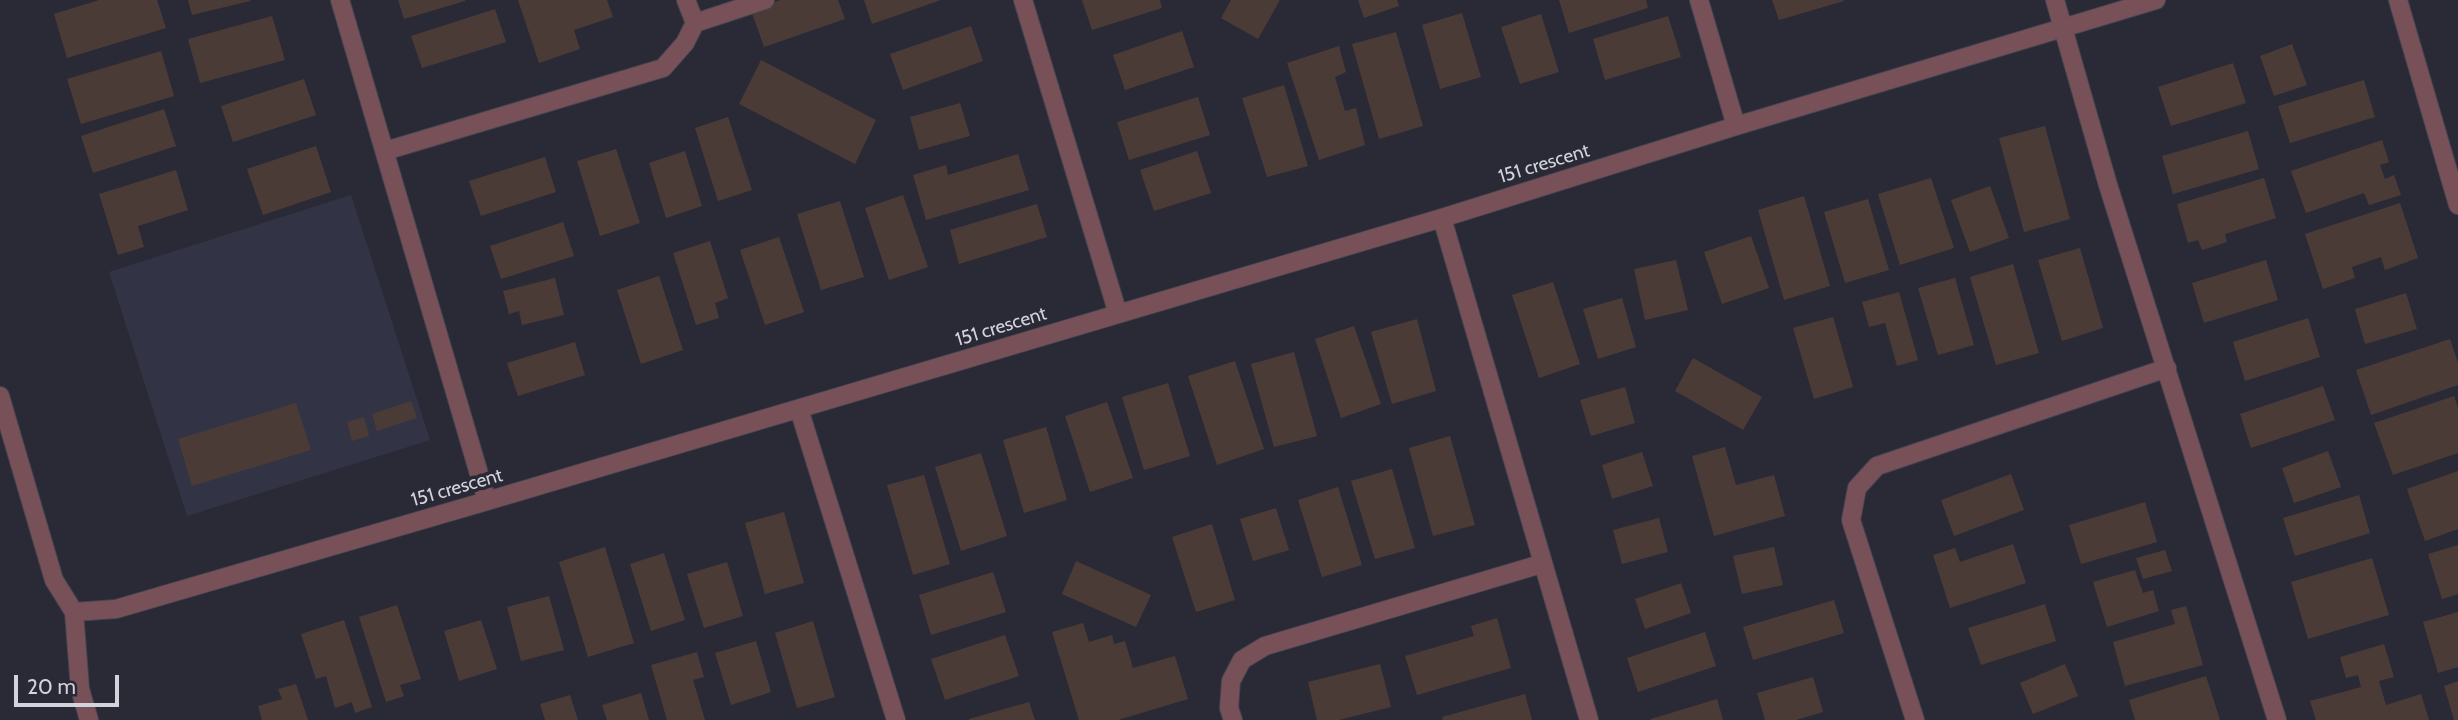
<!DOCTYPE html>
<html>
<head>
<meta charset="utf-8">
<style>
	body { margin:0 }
	#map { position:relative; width:2458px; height:720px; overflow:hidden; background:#2a2a37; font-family:Cabin,sans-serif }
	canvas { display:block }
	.scale { position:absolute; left:14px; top:675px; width:105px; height:32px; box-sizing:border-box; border:4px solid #d3d3dc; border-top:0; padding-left:9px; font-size:21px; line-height:24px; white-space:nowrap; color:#d3d3dc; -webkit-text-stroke:5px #2a2a37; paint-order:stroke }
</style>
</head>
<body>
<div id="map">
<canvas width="2458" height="720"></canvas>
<div class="scale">20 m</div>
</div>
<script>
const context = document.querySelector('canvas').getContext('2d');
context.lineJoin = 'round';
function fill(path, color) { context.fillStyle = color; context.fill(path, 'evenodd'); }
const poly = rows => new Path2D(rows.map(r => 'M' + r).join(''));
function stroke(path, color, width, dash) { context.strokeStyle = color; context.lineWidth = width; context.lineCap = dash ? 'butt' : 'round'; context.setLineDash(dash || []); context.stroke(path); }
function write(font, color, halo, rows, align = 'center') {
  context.font = font + ' Cabin,sans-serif'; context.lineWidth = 7; context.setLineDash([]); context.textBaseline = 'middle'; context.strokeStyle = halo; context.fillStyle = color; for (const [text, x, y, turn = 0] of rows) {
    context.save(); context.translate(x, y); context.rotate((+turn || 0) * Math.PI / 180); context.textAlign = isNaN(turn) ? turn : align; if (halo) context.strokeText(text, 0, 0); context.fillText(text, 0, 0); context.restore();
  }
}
const built = poly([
	[351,195,430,440,187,516,109,272]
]);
const building = poly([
	[99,0,157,0,166,28,67,58,54,14],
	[188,0,250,0,250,1,192,15],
	[398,0,465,0,465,1,404,19],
	[518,0,607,0,613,17,574,30,580,49,539,63],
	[781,0,838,0,845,19,764,47,751,10],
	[864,0,941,0,872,24],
	[1082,0,1160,0,1162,8,1092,30],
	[1231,0,1280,0,1258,39,1221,18],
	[1358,0,1397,0,1399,6,1364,18],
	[1559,0,1646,0,1648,8,1569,33],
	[1772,0,1844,0,1844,1,1779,20],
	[495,9,506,42,422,68,411,36],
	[1462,13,1481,77,1440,89,1422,25],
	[1541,14,1559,72,1520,84,1501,27],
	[272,16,285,60,200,83,188,39],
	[1668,16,1681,57,1605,80,1593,39],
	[971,26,983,61,903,90,890,54],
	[1182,31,1194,67,1125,90,1113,55],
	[1396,32,1423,126,1379,139,1352,44],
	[2292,44,2307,85,2274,96,2260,56],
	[1339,46,1346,72,1335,77,1345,111,1356,108,1365,145,1319,160,1287,63],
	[161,51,174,96,81,124,67,79],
	[761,60,876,120,855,164,739,104],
	[2233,63,2246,103,2171,126,2158,87],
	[304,79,316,115,233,142,221,106],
	[2364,80,2375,117,2290,143,2278,106],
	[1284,85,1308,166,1267,177,1242,98],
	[1198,97,1210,135,1129,160,1117,122],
	[960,103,970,136,919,150,910,117],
	[164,109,176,146,93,173,81,136],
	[728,117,752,190,718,201,695,128],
	[2045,126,2070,219,2024,232,1999,138],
	[2248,131,2259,169,2173,194,2162,156],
	[2382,140,2389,162,2380,165,2385,179,2394,175,2401,195,2369,205,2364,193,2306,213,2291,171],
	[316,146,331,192,263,215,247,169],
	[616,149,640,223,600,236,577,161],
	[685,151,702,206,666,218,649,163],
	[1197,151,1211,193,1154,211,1140,170],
	[1018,154,1029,190,926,220,913,175,946,165,948,175],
	[545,157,556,192,481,216,469,181],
	[176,170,188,210,138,226,144,247,118,255,99,194],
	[1931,178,1954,248,1900,265,1878,194],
	[2264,178,2276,218,2225,234,2227,242,2202,250,2198,240,2188,243,2177,204],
	[1990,186,2009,238,1970,252,1951,200],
	[903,195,928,267,889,280,865,208],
	[1804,196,1830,286,1784,300,1758,210],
	[1868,199,1889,270,1845,283,1824,212],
	[840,201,864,277,821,290,797,214],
	[2400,203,2418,258,2385,270,2381,257,2352,267,2355,278,2323,289,2305,234],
	[1037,204,1047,237,959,264,950,230],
	[563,222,574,256,501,279,490,246],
	[1751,236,1769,288,1722,304,1704,252],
	[779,237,804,312,765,325,740,250],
	[710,241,728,298,715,303,719,318,696,325,673,253],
	[2080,248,2103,328,2062,341,2038,260],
	[1676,260,1688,310,1645,320,1634,269],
	[2266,260,2278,300,2204,323,2192,283],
	[2013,264,2039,353,1996,365,1970,277],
	[659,276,683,350,641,364,617,290],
	[555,278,564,315,522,325,519,311,509,314,503,291],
	[1955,278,1974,345,1938,355,1918,288],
	[1553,282,1580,364,1539,378,1512,295],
	[1899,292,1918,360,1897,366,1885,323,1869,327,1862,302],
	[2406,293,2417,329,2365,344,2355,309],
	[1622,298,1636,347,1598,359,1583,309],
	[1833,317,1853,387,1814,399,1793,328],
	[2308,318,2320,357,2245,381,2233,342],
	[1417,319,1436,391,1392,404,1371,332],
	[1354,326,1381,404,1341,418,1315,339],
	[2450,339,2458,363,2458,385,2371,415,2356,370],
	[575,342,585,375,518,396,507,363],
	[1294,352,1317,436,1274,447,1251,364],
	[1693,358,1762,397,1743,430,1675,391],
	[1235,361,1264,449,1217,465,1188,376],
	[1168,383,1190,456,1144,470,1122,397],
	[2323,386,2335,420,2251,448,2240,414],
	[1625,387,1635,423,1591,436,1580,400],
	[2454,396,2458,408,2458,453,2393,475,2374,423],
	[411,401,417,418,377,431,372,414],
	[1107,402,1133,478,1090,492,1065,416],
	[296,403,311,450,192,486,178,439],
	[364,417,369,436,352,441,347,422],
	[1046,427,1067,500,1024,513,1003,440],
	[1450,436,1475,525,1433,536,1409,448],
	[1725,447,1736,485,1774,475,1785,516,1714,536,1692,456],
	[2328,451,2341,487,2294,503,2282,468],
	[1642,452,1653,486,1612,499,1602,465],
	[981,453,1007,536,961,551,935,467],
	[1392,469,1415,548,1375,559,1351,481],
	[2458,471,2458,529,2425,541,2407,489],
	[2011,474,2024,510,1954,536,1941,500],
	[924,475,950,564,913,575,887,485],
	[1338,487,1362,565,1322,577,1298,500],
	[2359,495,2370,533,2295,556,2283,518],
	[2145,502,2157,542,2081,564,2069,525],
	[1276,508,1289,550,1253,561,1240,519],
	[784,512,804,583,765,594,745,523],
	[1659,518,1668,552,1622,564,1613,530],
	[1212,524,1235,600,1196,612,1172,537],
	[2013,544,2026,583,1950,608,1933,555,1955,548,1960,562],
	[2458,545,2458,594,2442,599,2428,554],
	[605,547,634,643,588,657,559,562],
	[1774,547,1783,585,1742,594,1733,556],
	[2165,550,2172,571,2143,579,2136,558],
	[664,553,685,620,651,631,630,564],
	[2372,558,2389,615,2308,639,2291,582],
	[1076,561,1151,595,1136,627,1062,594],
	[727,562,743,616,704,628,687,574],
	[2135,570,2143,593,2153,590,2159,611,2107,627,2093,582],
	[993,572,1006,612,931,635,919,595],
	[1681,583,1691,613,1645,629,1635,599],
	[549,596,564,650,521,661,507,607],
	[1834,600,1844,633,1753,660,1743,627],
	[2045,604,2056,641,1981,665,1968,628],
	[397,605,421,679,400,685,404,696,386,702,359,617],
	[2186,606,2203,665,2125,686,2113,642,2175,624,2171,610],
	[2458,612,2458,667,2438,673,2423,622],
	[1497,618,1511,668,1417,695,1405,656,1474,636,1471,626],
	[344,620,372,707,355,713,352,702,335,708,326,676,316,679,301,634],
	[481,620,497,669,459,681,444,631],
	[813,621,835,697,797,708,775,633],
	[1083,623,1089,642,1112,635,1114,644,1125,641,1133,668,1175,656,1188,699,1118,720,1079,720,1052,632],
	[1705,632,1716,666,1638,692,1627,658],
	[1005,635,1019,676,945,700,931,659],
	[756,641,771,692,731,705,715,653],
	[2384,644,2394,677,2379,681,2386,705,2421,694,2429,720,2316,720,2310,701,2361,687,2358,675,2346,678,2340,657],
	[697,652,704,677,693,680,705,720,667,720,651,665],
	[1380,664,1391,707,1339,720,1317,720,1308,682],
	[2065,664,2078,696,2033,714,2020,683],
	[2206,676,2220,720,2135,720,2129,700],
	[1813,677,1823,712,1796,720,1765,720,1757,693],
	[2458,681,2458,720,2454,720,2444,686],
	[296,684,308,720,262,720,258,706,282,699,278,689],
	[641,693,649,720,607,720,602,705],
	[1525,694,1532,720,1443,720,1442,717],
	[570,695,578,720,545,720,540,704],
	[1717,699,1723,720,1651,720,1651,719],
	[1029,702,1035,720,969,720,969,719]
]);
const minor = poly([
	[340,0,487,501],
	[1023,0,1118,314],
	[1699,0,1736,126],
	[2055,0,2108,185,2277,720],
	[2398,0,2458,205],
	[695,23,765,0],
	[385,151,663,68,685,43,695,23,686,0],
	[1442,218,1589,720],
	[0,396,54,580,74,612,80,689,89,720],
	[799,409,896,720],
	[74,612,116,609,487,501,1442,218,1736,126,2156,0],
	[1233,720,1229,708,1231,681,1242,660,1265,646,1541,564],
	[1915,720,1851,520,1857,488,1877,466,2167,368]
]);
const streetNames = [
	["151 crescent",1544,164,-17],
	["151 crescent",1001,327,-17],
	["151 crescent",457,488,-16]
];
fill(built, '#333346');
fill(building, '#4b3b37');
stroke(minor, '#454551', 20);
stroke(minor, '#785158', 18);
write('19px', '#d3d3dc', '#2a2a37', streetNames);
</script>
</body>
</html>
